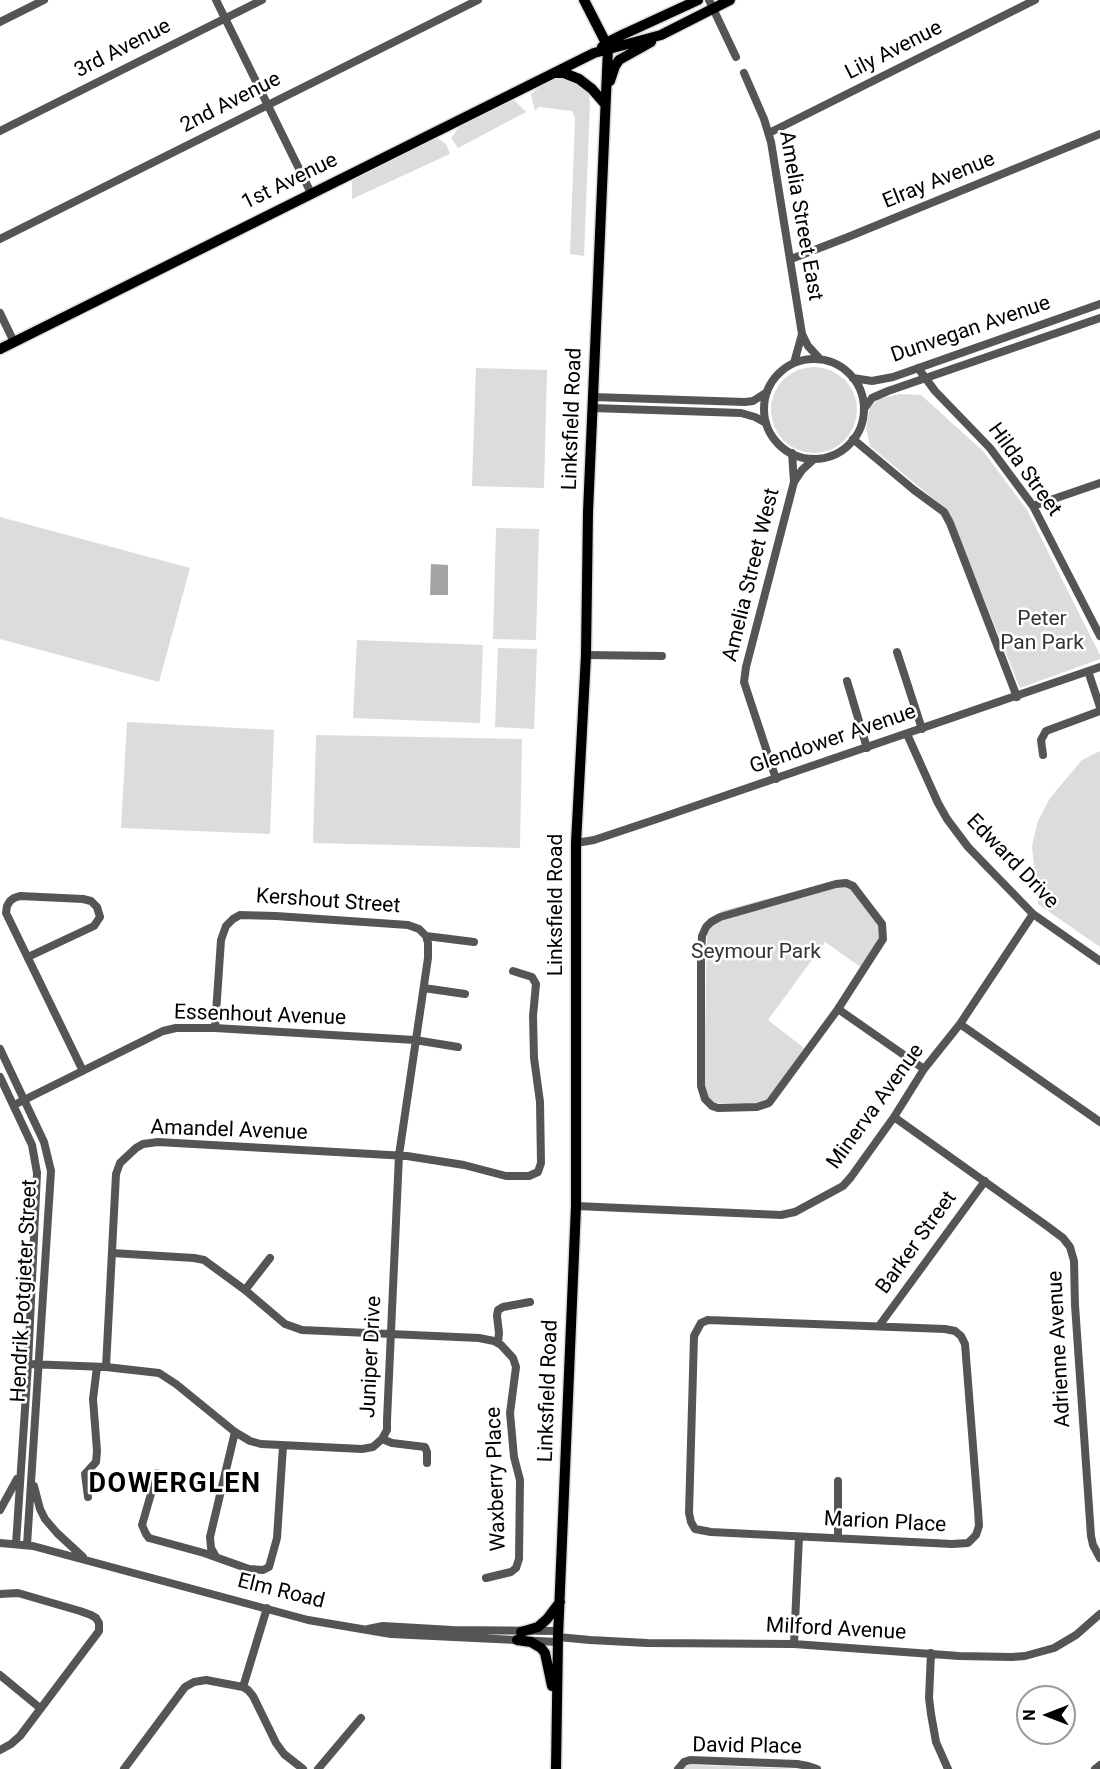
<!DOCTYPE html>
<html>
<head>
<meta charset="utf-8">
<style>
	body { margin:0 }
	#map { position:relative; width:1100px; height:1769px; overflow:hidden; background:#fff; font-family:Roboto,sans-serif }
	canvas { display:block }
	.north { position:absolute; left:1016px; top:1685px; width:60px; height:60px; box-sizing:border-box; background:#fff; border:2px solid #999; border-radius:50%; rotate:270deg; font-size:16px; font-weight:700; line-height:24px; text-align:center; color:#000 }
	.north::after { content:''; display:block; margin:auto; width:21px; height:27px; background:#000; clip-path:polygon(50% 0,100% 100%,50% 72%,0 100%) }
</style>
</head>
<body>
<div id="map">
<canvas width="1100" height="1769"></canvas>
<div class="north">N</div>
</div>
<script>
const context = document.querySelector('canvas').getContext('2d');
context.lineJoin = 'round';
function fill(path, color) { context.fillStyle = color; context.fill(path, 'evenodd'); }
const poly = rows => new Path2D(rows.map(r => 'M' + r).join(''));
function stroke(path, color, width, dash) { context.strokeStyle = color; context.lineWidth = width; context.lineCap = dash ? 'butt' : 'round'; context.setLineDash(dash || []); context.stroke(path); }
function write(font, color, halo, rows, align = 'center') {
  context.font = font + ' Roboto,sans-serif'; context.lineWidth = 5; context.setLineDash([]); context.textBaseline = 'middle'; context.strokeStyle = halo; context.fillStyle = color; for (const [text, x, y, turn = 0] of rows) {
    context.save(); context.translate(x, y); context.rotate((+turn || 0) * Math.PI / 180); context.textAlign = isNaN(turn) ? turn : align; if (halo) context.strokeText(text, 0, 0); context.fillText(text, 0, 0); context.restore();
  }
}
const green = poly([
	[564,76,588,87,590,104,584,256,570,254,575,118,572,111,539,107,535,111,531,94,552,77],
	[514,100,526,112,458,148,451,138,460,126],
	[437,138,446,144,450,154,352,199,352,181],
	'771 410a43 43 0 1 1 86 0a43 43 0 1 1-86 0Z',
	[476,368,547,370,544,488,472,486],
	[899,394,921,395,983,451,1027,510,1100,655,1100,659,1020,688,948,511,870,446,866,429,870,407,879,399],
	[0,517,190,568,159,682,0,639],
	[496,528,539,529,536,640,493,639],
	[357,640,483,645,480,723,353,718],
	[498,648,537,649,534,729,495,727],
	[127,722,274,730,270,834,121,828],
	[316,735,522,739,520,848,313,843],
	[1100,751,1100,947,1038,904,1032,846,1038,821,1050,798,1082,760],
	[837,880,860,890,885,923,865,970,825,942,768,1020,804,1048,767,1101,749,1104,713,1103,704,1091,707,929,721,911],
	[689,1765,727,1766,802,1769,681,1769]
]);
const water = poly([
	[431,564,448,565,448,595,430,595]
]);
const minor = poly([
	[216,0,311,193],
	[709,0,736,57],
	[0,22,44,0],
	[744,73,764,119,771,142,802,334,808,346,820,359],
	[0,131,262,0],
	[769,133,1035,0],
	[0,239,478,0],
	[791,259,848,237,1100,134],
	[0,313,14,342],
	'764 409a50 50 0 1 1 100 0a50 50 0 1 1-100 0Z',
	[794,363,802,334],
	[918,368,935,391,990,448,1033,506,1100,636],
	[853,378,872,381,893,377,1100,304],
	[593,397,745,402,753,401,767,392],
	[592,408,741,413,755,417,766,423],
	[864,409,872,398,888,391,1100,318],
	[853,439,914,490,944,512,950,523,1017,697],
	[794,482,802,470,814,459],
	[1033,506,1100,483],
	[897,652,922,729],
	[586,655,662,656],
	[1088,671,1100,707],
	[847,681,867,748],
	[907,734,938,803,947,819,968,847,1033,914,1100,961],
	[1043,755,1041,740,1046,731,1100,711],
	[776,779,744,682,746,667,794,482,792,453],
	[576,843,594,840,657,819,1100,667],
	[426,936,474,942],
	[28,957,94,926,100,917,97,907,91,901,83,899,20,896,14,898,10,901,7,906,6,913,83,1071],
	[424,988,465,994],
	[838,1009,883,939,882,924,853,886,846,883,836,884,720,917,711,922,706,927,702,936,701,954,701,1086,705,1099,712,1106,718,1108,757,1107,769,1103,838,1009,924,1069],
	[960,1024,1100,1122],
	[0,1049,44,1142,51,1171,27,1545],
	[0,1077,32,1145,37,1173,28,1364,16,1544],
	[14,1105,163,1031,176,1028,215,1028,415,1040,458,1047],
	[894,1117,1047,1226,1063,1238,1070,1247,1074,1261,1075,1305,1091,1536,1093,1545,1100,1558],
	[576,1206,781,1215,795,1212,843,1186,851,1177,894,1117,924,1069,960,1024,1033,914],
	[112,1253,194,1258,204,1260,245,1290,285,1324,302,1330,479,1338,494,1341,501,1345,513,1358,516,1367,510,1413,514,1457,520,1480,519,1559,516,1568,511,1572,486,1578],
	[245,1290,270,1258],
	[708,1320,945,1329,955,1331,961,1336,965,1344,978,1510,979,1526,976,1535,968,1543,952,1544,711,1532,695,1529,691,1522,689,1513,694,1336,701,1323,708,1320],
	[879,1326,985,1181],
	[498,1343,499,1333,497,1316,498,1310,503,1307,530,1302],
	[28,1364,106,1367,159,1373,176,1384,235,1432,250,1441,261,1444,362,1449,373,1447,382,1439,387,1430,387,1420,399,1155,428,958,428,943,426,936,419,929,408,925,276,916,240,915,233,919,226,926,221,940,215,1028],
	[106,1367,116,1174,120,1163,136,1148,143,1144,158,1142,407,1156,464,1165,506,1176,529,1176,538,1172,541,1163,540,1102,534,1058,533,1016,536,984,532,977,513,971],
	[382,1439,392,1443,425,1447,427,1452,427,1463],
	[157,1473,142,1525,146,1534,149,1538,204,1553,249,1569,263,1570,269,1567,277,1538,283,1446],
	[838,1481,838,1538],
	[34,1486,40,1509,45,1519,57,1533,83,1557],
	[88,1497,85,1474,96,1462,97,1451,93,1399,97,1367],
	[0,1510,17,1479],
	[0,1543,33,1546,308,1620,391,1634,558,1642],
	[216,1557,211,1548,210,1537,235,1432],
	[0,1594,18,1593,80,1611,91,1615,96,1618,99,1623,99,1631,20,1736,11,1744,0,1750],
	[368,1629,383,1626,452,1630,558,1631],
	[558,1637,590,1640,647,1643,794,1644,959,1656,1012,1657,1025,1656,1054,1648,1076,1635,1100,1614],
	[794,1644,799,1537],
	[931,1653,929,1698,931,1714,936,1742,948,1769],
	[0,1675,40,1708],
	[243,1687,267,1608],
	[124,1769,185,1687,194,1682,206,1680,243,1687,248,1690,253,1696,276,1743,284,1754,303,1769],
	[318,1769,361,1718],
	[678,1769,684,1762,690,1760,797,1764,808,1766,817,1769],
	[1095,1769,1100,1765]
]);
const major = poly([
	[602,47,606,43,622,35,698,0],
	[554,73,564,73,579,79,592,89,605,104],
	[610,81,615,66,619,60,651,42],
	[0,349,594,53,661,35,730,0],
	[521,1632,538,1627,547,1619,560,1602],
	[517,1640,531,1642,541,1648,545,1653,552,1686],
	[556,1769,558,1637,576,1206,576,843,586,655,588,512,608,49,606,43,584,0]
]);
const streetNames = [
	["3rd Avenue",123,49,-27],
	["Lily Avenue",894,51,-27],
	["2nd Avenue",231,103,-27],
	["Elray Avenue",939,181,-22],
	["1st Avenue",290,182,-26],
	["Amelia Street East",800,216,80],
	["Dunvegan Avenue",971,330,-19],
	["Linksfield Road",573,419,-88],
	["Hilda Street",1024,470,54],
	["Amelia Street West",752,575,-76],
	["Glendower Avenue",833,740,-19],
	["Edward Drive",1012,862,46],
	["Kershout Street",328,902,4],
	["Linksfield Road",557,905,-90],
	["Essenhout Avenue",260,1016,2],
	["Minerva Avenue",876,1107,-54],
	["Amandel Avenue",229,1131,2],
	["Barker Street",917,1243,-54],
	["Hendrik Potgieter Street",25,1291,-87],
	["Adrienne Avenue",1060,1349,-93],
	["Juniper Drive",372,1357,-87],
	["Linksfield Road",549,1391,-88],
	["Waxberry Place",497,1479,-92],
	["Marion Place",885,1523,3],
	["Elm Road",281,1592,14],
	["Milford Avenue",836,1630,3],
	["David Place",747,1747,1]
];
const parkNames = [
	["Peter",1042,620],
	["Pan Park",1042,644],
	["Seymour Park",756,953]
];
const districtNames = [
	["DOWERGLEN",175,1485]
];
fill(green, '#dcdcdc');
fill(water, '#a3a3a3');
stroke(major, '#dbdbdb', 13);
stroke(minor, '#555', 8);
stroke(major, '#000', 10);
write('21px', '#000', '#fff', streetNames);
write('21px', '#333', '#fff', parkNames);
context.letterSpacing = '1.5px';
write('bold 27px', '#000', '#fff', districtNames);
context.letterSpacing = '0px';
</script>
</body>
</html>
